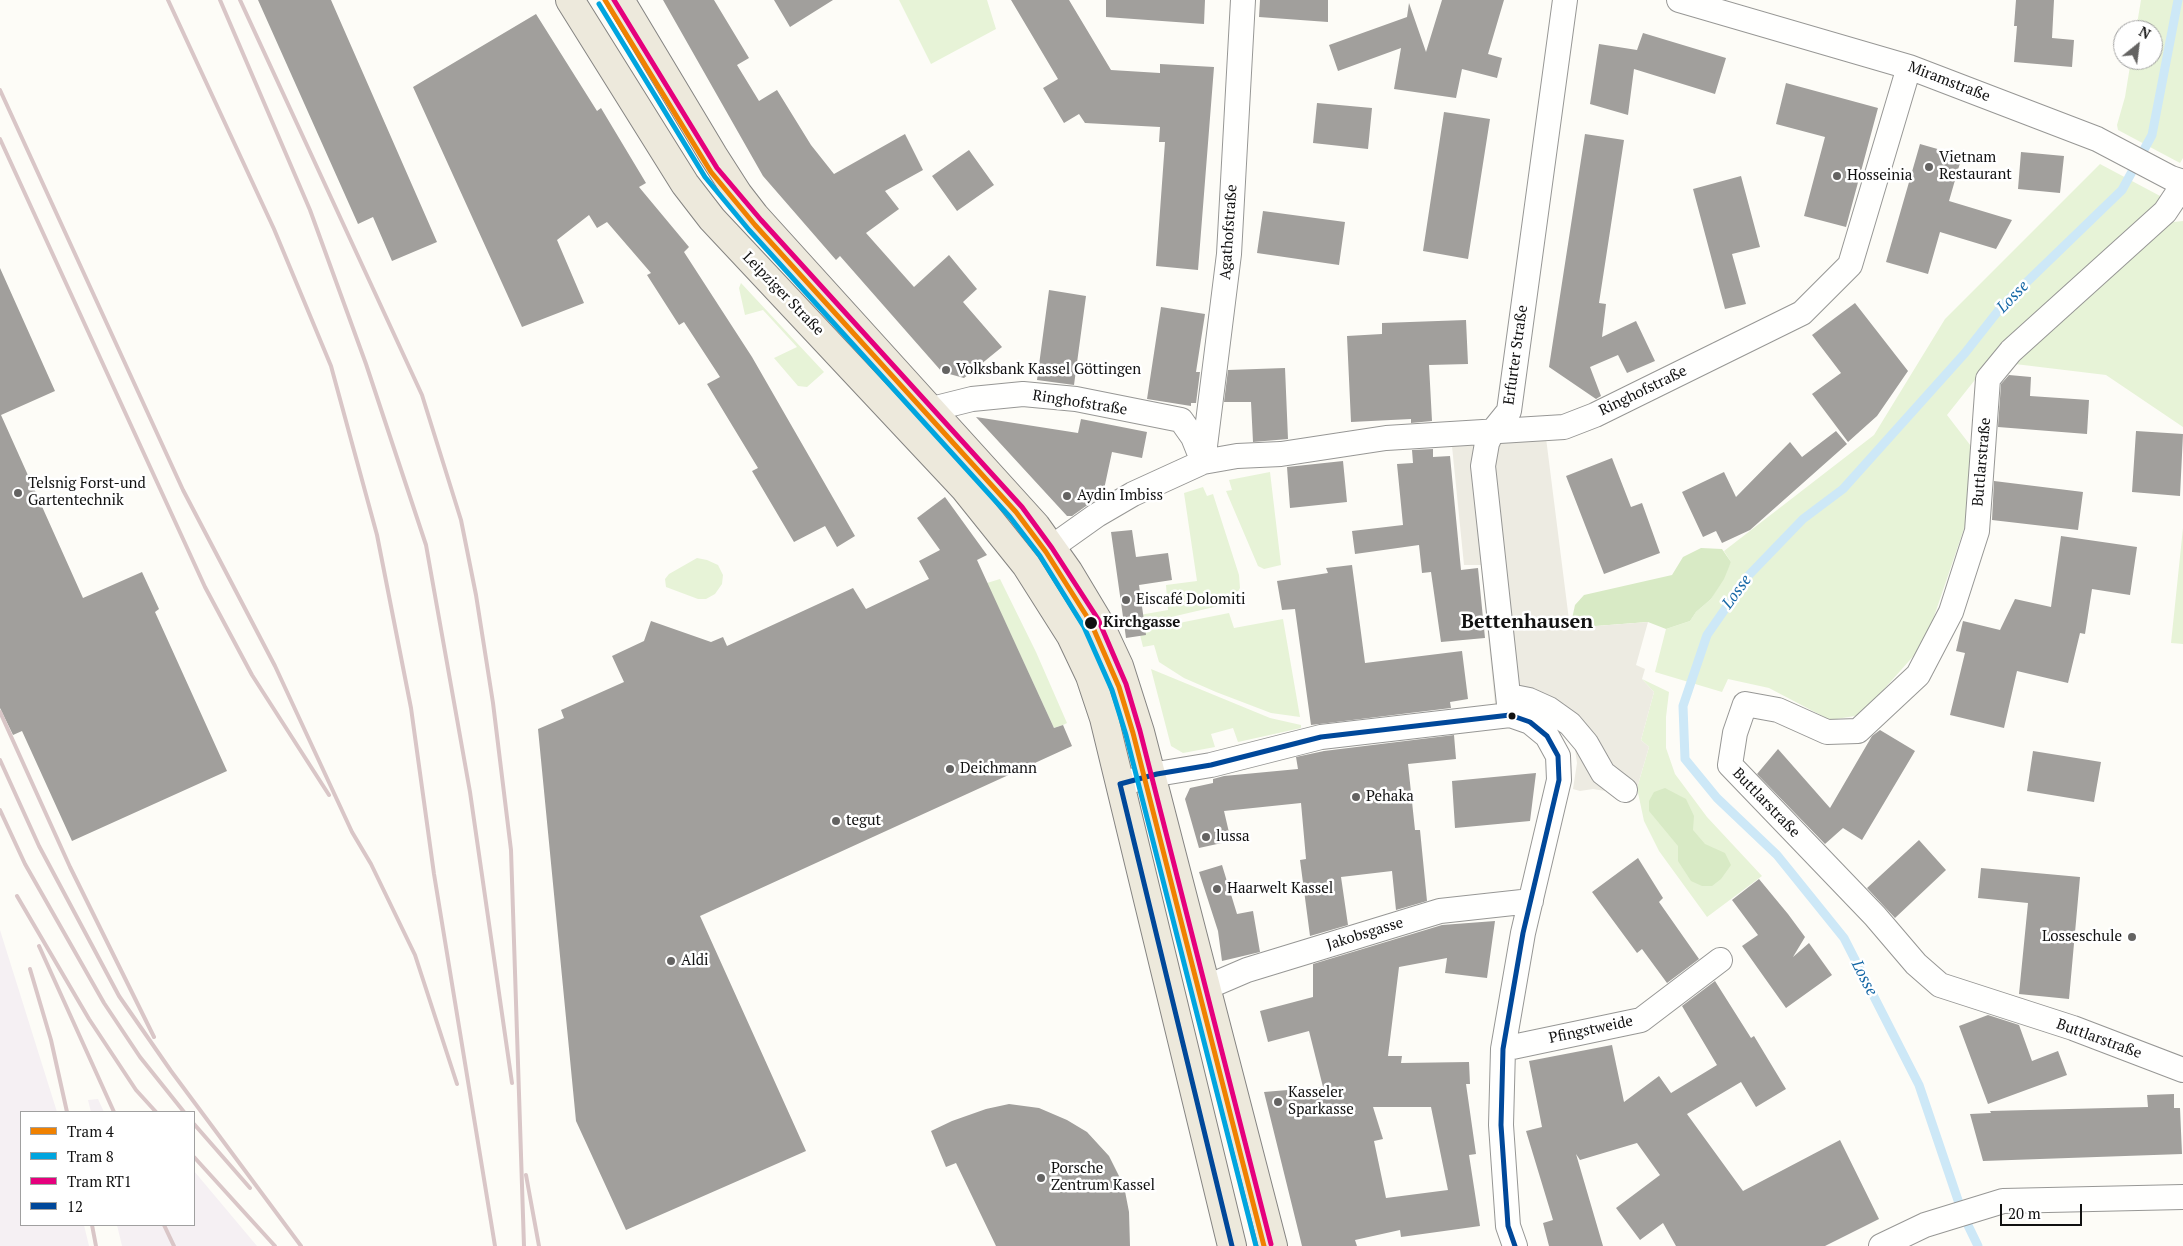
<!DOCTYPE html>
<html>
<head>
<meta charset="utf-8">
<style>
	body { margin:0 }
	#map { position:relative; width:2183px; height:1246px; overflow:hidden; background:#fdfcf7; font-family:"PT Serif",serif }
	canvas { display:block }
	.legend { position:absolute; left:20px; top:1111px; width:175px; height:115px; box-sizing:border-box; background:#fff; border:1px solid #a0a0a0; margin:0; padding:6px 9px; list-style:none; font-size:15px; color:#111 }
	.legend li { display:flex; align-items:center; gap:10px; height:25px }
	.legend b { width:25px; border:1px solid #a0a0a0 }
	.north { position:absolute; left:2113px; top:20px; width:50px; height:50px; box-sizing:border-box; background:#fff; border:1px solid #a0a0a0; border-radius:50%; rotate:29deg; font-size:14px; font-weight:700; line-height:20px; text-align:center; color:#111 }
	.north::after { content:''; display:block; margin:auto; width:18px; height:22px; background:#646362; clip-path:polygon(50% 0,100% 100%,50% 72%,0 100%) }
	.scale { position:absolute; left:2000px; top:1204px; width:82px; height:22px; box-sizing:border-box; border:2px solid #111; border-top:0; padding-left:6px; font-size:15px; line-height:18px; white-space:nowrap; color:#111; -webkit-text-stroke:4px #fff; paint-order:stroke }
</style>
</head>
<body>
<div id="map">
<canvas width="2183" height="1246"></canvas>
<ul class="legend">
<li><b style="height:6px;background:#f08100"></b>Tram 4</li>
<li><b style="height:6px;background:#00a5df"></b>Tram 8</li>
<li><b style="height:6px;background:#e5007d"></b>Tram RT1</li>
<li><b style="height:6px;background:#00489a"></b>12</li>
</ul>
<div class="north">N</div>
<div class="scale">20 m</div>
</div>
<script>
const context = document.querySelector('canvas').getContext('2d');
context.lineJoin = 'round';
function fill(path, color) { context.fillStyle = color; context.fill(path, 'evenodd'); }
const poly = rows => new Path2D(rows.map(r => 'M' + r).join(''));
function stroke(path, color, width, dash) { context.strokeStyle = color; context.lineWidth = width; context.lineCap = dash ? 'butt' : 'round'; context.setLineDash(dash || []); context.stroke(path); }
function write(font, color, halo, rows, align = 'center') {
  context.font = font + ' "PT Serif",serif'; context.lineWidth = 5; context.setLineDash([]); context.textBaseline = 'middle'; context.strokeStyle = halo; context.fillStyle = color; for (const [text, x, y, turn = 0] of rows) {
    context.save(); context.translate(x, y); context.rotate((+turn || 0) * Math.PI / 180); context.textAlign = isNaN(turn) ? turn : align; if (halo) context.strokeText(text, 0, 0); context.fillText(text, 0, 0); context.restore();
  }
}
const industrial = poly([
	[0,930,57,1112,21,1112,21,1225,84,1225,89,1246,0,1246],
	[98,1099,104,1112,91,1112,88,1100],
	[194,1171,257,1246,122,1246,117,1225,194,1225]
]);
const green = poly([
	[899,0,987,0,996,29,931,64],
	[2141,0,2183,0,2183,158,2180,163,2118,130,2117,125,2125,97,2131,60,2153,60,2153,30,2136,30],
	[2100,164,2162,197,2155,208,1978,376,1947,415,1974,450,1969,514,1925,643,1861,715,1830,720,1769,688,1728,679,1722,692,1655,672,1666,629,1690,621,1696,612,1711,599,1731,562,1724,551,1874,435,1945,319],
	[2183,221,2183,427,2106,375,2015,364,2025,353,2165,223],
	[741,283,824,372,807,387,798,386,774,358,797,347,763,310,745,315,739,288],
	[1270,472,1281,565,1264,569,1258,566,1226,491,1232,490,1229,480],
	[1203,487,1207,496,1213,494,1239,575,1240,588,1235,597,1227,604,1137,625,1134,616,1168,610,1166,585,1197,581,1184,493],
	[2183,528,2183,644,2171,643],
	[697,558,707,560,718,565,723,575,722,584,715,594,706,599,698,599,666,587,665,579,669,574],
	[1000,579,1036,652,1067,723,1063,725,1054,728,987,583],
	[1229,613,1234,628,1283,619,1300,717,1271,713,1216,692,1184,678,1159,662,1154,645,1143,647,1139,631],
	[1151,669,1270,718,1301,725,1301,728,1238,742,1233,728,1211,734,1215,747,1183,753,1171,746],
	[1642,679,1669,692,1666,717,1666,748,1675,774,1707,817,1762,876,1707,917,1659,851,1644,821,1637,788,1649,747,1641,740,1654,692]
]);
const forest = poly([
	[1701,548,1722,549,1731,562,1724,579,1711,599,1696,612,1690,621,1666,629,1648,622,1570,628,1575,605,1584,595,1672,575,1683,557],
	[1665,788,1686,799,1694,816,1693,830,1705,844,1725,853,1731,865,1721,879,1712,886,1702,886,1691,881,1678,861,1678,846,1649,811,1649,801,1654,792]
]);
const plaza = poly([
	[1546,438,1570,628,1648,622,1636,665,1645,669,1642,679,1654,692,1641,740,1649,747,1637,788,1617,793,1593,789,1580,791,1573,789,1577,763,1575,749,1564,731,1495,705,1481,565,1464,565,1452,446]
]);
const stream = poly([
	[1978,1246,1963,1215,1919,1085,1844,938,1777,855,1717,798,1685,759,1683,706,1707,635,1748,576,1803,519,1843,489,1965,353,2002,306,2122,190,2152,135,2178,0]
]);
const building = poly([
	[258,0,331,0,437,242,392,261,373,217,358,224],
	[663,0,714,0,749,58,737,65,759,101,777,90,811,145,834,174,905,134,923,170,885,191,899,209,866,233,914,287,949,255,977,289,963,302,1002,347,964,378,942,372,840,256,836,260,763,176],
	[774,0,833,0,790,27],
	[1011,0,1069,0,1111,70,1160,73,1160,64,1214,67,1198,270,1156,266,1165,142,1159,142,1160,127,1085,123,1079,114,1064,123,1043,88,1058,79],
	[1106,0,1205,0,1204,24,1106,17],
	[1260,0,1328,0,1328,22,1259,17],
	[1442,0,1504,0,1488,54,1502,58,1497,78,1462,69,1456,98,1394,89,1401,48,1338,71,1329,45,1407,17,1409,3,1426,52],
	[2016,0,2054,0,2052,38,2074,40,2072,67,2014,62,2017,26,2014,26],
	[536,14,597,111,601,108,646,183,639,187,689,247,684,252,752,357,855,536,837,547,825,526,794,542,752,471,758,468,707,384,720,377,684,322,679,325,647,275,651,273,607,222,597,228,589,215,557,240,584,303,522,327,413,87],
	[1643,33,1726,58,1715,94,1634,69,1628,115,1590,104,1599,44,1637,50],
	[1786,83,1878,108,1846,227,1804,216,1825,137,1776,124],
	[1317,103,1372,108,1368,149,1313,143],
	[1444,112,1490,119,1468,259,1423,251],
	[1585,134,1624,140,1599,303,1606,304,1602,337,1636,321,1655,361,1627,373,1618,355,1590,367,1601,396,1596,399,1549,367],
	[1920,144,1962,156,1949,201,2012,220,1996,249,1940,232,1928,274,1886,262],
	[969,150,994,185,957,211,932,176],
	[2021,152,2064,156,2060,193,2018,189],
	[1741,176,1760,247,1732,254,1746,304,1725,309,1693,189],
	[1263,211,1345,222,1339,265,1257,253],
	[0,268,55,391,1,415,83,598,142,572,159,609,155,612,227,771,72,841,22,731,13,735,0,708],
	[1049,290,1086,296,1074,385,1037,380],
	[1855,303,1908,371,1877,416,1848,442,1812,394,1841,373,1812,335],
	[1161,307,1205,314,1196,372,1200,372,1196,403,1191,403,1191,406,1147,399],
	[1466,320,1468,364,1429,365,1432,421,1411,423,1411,419,1351,422,1347,336,1382,334,1382,323],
	[1285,368,1288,439,1253,442,1251,402,1224,402,1228,370],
	[2009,375,2031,377,2030,396,2089,400,2087,434,1998,427,2001,384],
	[976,417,1078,433,1081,419,1147,432,1142,458,1112,452,1103,494,1072,516,1067,516],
	[1836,431,1847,444,1750,530,1722,543,1716,531,1703,537,1682,492,1724,472,1736,497,1790,442,1802,457],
	[2136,431,2183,434,2180,496,2132,492],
	[1433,449,1433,457,1450,456,1461,570,1478,568,1485,638,1441,642,1431,572,1422,573,1419,545,1355,554,1352,531,1403,525,1397,464,1413,463,1412,450],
	[1612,458,1631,507,1642,503,1660,553,1604,574,1566,476],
	[1343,461,1347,502,1290,508,1287,467],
	[1994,481,2083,492,2078,530,1992,520],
	[945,497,987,555,977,560,1054,728,1063,725,1072,746,700,916,806,1151,626,1230,576,1121,538,729,564,718,561,710,624,682,612,656,644,641,651,621,711,642,723,637,727,646,853,588,866,609,929,579,919,561,940,550,917,518],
	[1132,530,1136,557,1168,553,1172,580,1139,585,1146,635,1126,638,1111,532],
	[2061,536,2137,547,2130,595,2092,589,2085,634,2080,633,2068,683,2017,671,2004,728,1950,715,1965,653,1956,651,1963,621,2000,630,2015,599,2051,607],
	[1352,565,1365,663,1462,651,1468,699,1450,702,1451,708,1311,725,1295,609,1282,610,1277,581,1328,573,1326,568],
	[1880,730,1915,751,1862,840,1843,828,1825,844,1757,774,1778,749,1830,808,1872,736],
	[1454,735,1456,759,1408,764,1415,830,1420,830,1427,901,1396,910,1392,871,1341,877,1348,925,1310,936,1300,860,1306,859,1301,803,1224,811,1231,841,1199,848,1185,799,1190,788,1213,783,1213,779,1224,776,1298,769,1296,757,1324,751],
	[2033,751,2101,762,2094,802,2027,791],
	[1536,773,1530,821,1455,828,1452,781],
	[1919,840,1946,870,1895,918,1867,888],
	[1638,858,1663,898,1659,902,1699,959,1667,983,1642,949,1637,953,1592,892],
	[1222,865,1237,914,1253,911,1260,952,1222,961,1218,931,1199,872],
	[1981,868,2080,877,2069,999,2019,994,2028,903,1978,898],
	[1759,879,1788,914,1805,937,1793,957,1809,943,1832,975,1786,1008,1742,946,1758,935,1732,900],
	[1495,921,1487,978,1445,973,1447,958,1399,967,1388,1056,1402,1056,1401,1063,1469,1062,1470,1084,1466,1084,1476,1154,1469,1155,1480,1226,1401,1237,1400,1230,1355,1240,1357,1246,1302,1246,1264,1092,1323,1087,1309,1031,1268,1042,1260,1011,1313,997,1313,964,1442,925],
	[1373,1107,1431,1107,1448,1190,1386,1198,1374,1141,1383,1139],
	[1715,981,1751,1038,1754,1036,1786,1089,1756,1107,1741,1082,1687,1114,1743,1191,1840,1140,1879,1219,1825,1246,1676,1246,1663,1223,1640,1240,1616,1208,1660,1175,1637,1143,1580,1160,1576,1154,1603,1246,1549,1246,1543,1223,1553,1220,1526,1131,1542,1127,1529,1061,1612,1045,1624,1102,1659,1076,1671,1093,1717,1065,1682,1006],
	[1988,1015,2019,1025,2032,1061,2058,1051,2067,1075,1988,1104,1959,1026],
	[2174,1094,2174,1108,2180,1108,2182,1154,1983,1161,1970,1114,1991,1113,1990,1111,2148,1107,2147,1095],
	[1009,1104,1039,1108,1067,1120,1087,1132,1109,1156,1124,1186,1129,1212,1130,1246,996,1246,956,1163,946,1167,931,1131,952,1121,986,1109]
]);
const street = poly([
	[1679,0,1909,67,2097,139,2171,178,2183,182],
	[2183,185,2165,212,2011,351,1988,379,1977,531,1951,612,1918,675,1858,731,1827,732,1778,710,1745,704,1735,733,1730,765,1875,916,1916,964,1940,985,2073,1028,2183,1070],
	[932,409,972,399,1023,394,1076,399,1181,420,1193,437,1203,462],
	[1203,462,1229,254,1243,0],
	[1052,547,1097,515,1133,494,1203,462,1237,456,1281,454,1386,438,1564,427,1595,415,1802,313,1850,265,1909,67],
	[1509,696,1529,700,1549,709,1570,724,1586,743,1603,773,1625,790],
	[1509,704,1483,466,1487,443,1492,432,1509,411,1565,0],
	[1120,784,1157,774,1211,765,1321,737,1510,715,1530,722,1547,736,1558,756,1559,780,1523,933,1503,1049,1501,1125,1508,1226,1515,1246],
	[1205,988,1247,970,1440,911,1531,901],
	[1503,1049,1641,1020,1720,960],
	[1881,1246,1925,1225,2003,1201,2183,1197]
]);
const primary = poly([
	[570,0,685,184,712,219,965,489,1026,565,1071,636,1090,676,1104,718,1232,1246],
	[620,0,713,155,738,194,755,216,1036,526,1068,571,1098,621,1119,666,1140,732,1273,1246]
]);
const rail = poly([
	[168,0,274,229,331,366,377,535,411,708,434,874,495,1246],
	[220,0,310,210,366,364,426,545,470,792,512,1083],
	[240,0,422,395,461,520,476,595,493,703,511,850,524,1246],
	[0,90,183,490,275,666,352,832,371,864,415,955,457,1084],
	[0,139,205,587,252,675,329,795],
	[0,712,70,867,154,1037],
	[0,760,39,846,119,996,171,1071,301,1246],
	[0,810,25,864,104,1003,140,1057,184,1112],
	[17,896,89,1019,136,1090,156,1112],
	[39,946,114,1112],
	[30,969,51,1040,67,1112],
	[194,1124,250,1188],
	[194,1157,275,1246],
	[526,1175,539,1246],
	[92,1225,96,1246],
	[164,1225,174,1246]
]);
const bus1 = poly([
	[1232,1246,1120,784,1157,774,1211,765,1321,737,1510,715,1530,722,1547,736,1558,756,1559,780,1523,933,1503,1049,1501,1125,1508,1226,1515,1246]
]);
const tram1 = poly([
	[605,0,711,172,755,225,1016,512,1046,552,1091,623,1119,687,1133,733,1264,1246]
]);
const tram2 = poly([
	[599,4,705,177,749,230,1010,517,1040,556,1084,627,1112,690,1126,735,1256,1246]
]);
const tram3 = poly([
	[614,0,717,168,761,220,1022,507,1052,548,1098,619,1126,684,1140,731,1271,1244]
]);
const markers = [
	[1929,167,5,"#646362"],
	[1837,176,5,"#646362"],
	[946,370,5,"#646362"],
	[18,493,5,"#646362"],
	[1067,496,5,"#646362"],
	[1126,600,5,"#646362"],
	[1091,623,7,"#111"],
	[1512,716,4.5,"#111"],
	[950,769,5,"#646362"],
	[1356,797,5,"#646362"],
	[836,821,5,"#646362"],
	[1206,837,5,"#646362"],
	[1217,889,5,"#646362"],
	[2132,937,5,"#646362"],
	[671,961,5,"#646362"],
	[1278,1102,5,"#646362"],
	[1041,1178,5,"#646362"]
];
const streetNames = [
	["Miramstraße",1949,82,21],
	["Agathofstraße",1229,232,-86],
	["Leipziger Straße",783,294,46],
	["Erfurter Straße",1516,355,-82],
	["Ringhofstraße",1643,391,-26],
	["Ringhofstraße",1080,403,9],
	["Buttlarstraße",1982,462,-85],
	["Buttlarstraße",1766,803,46],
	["Jakobsgasse",1365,934,-17],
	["Pfingstweide",1591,1030,-12],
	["Buttlarstraße",2099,1039,20]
];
const poiNames = [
	["Vietnam",1939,158],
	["Restaurant",1939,175],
	["Hosseinia",1847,176],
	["Volksbank Kassel Göttingen",956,370],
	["Telsnig Forst-und",28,484],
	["Gartentechnik",28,501],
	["Aydin Imbiss",1077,496],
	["Eiscafé Dolomiti",1136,600],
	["Deichmann",960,769],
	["Pehaka",1366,797],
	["tegut",846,821],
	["lussa",1216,837],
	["Haarwelt Kassel",1227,889],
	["Losseschule",2122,937,"right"],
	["Aldi",681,961],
	["Kasseler",1288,1093],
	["Sparkasse",1288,1110],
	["Porsche",1051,1169],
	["Zentrum Kassel",1051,1186]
];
const stopNames = [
	["Kirchgasse",1103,623]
];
const waterNames = [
	["Losse",2013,297,-46],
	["Losse",1737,592,-54],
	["Losse",1864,978,63]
];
const districtNames = [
	["Bettenhausen",1527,622]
];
fill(industrial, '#f5f0f3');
fill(green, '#e7f3d7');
fill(forest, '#d8eac5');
fill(plaza, '#edebe2');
stroke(stream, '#cde8f7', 9);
fill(building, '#a19f9c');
stroke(street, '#979795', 26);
stroke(primary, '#858482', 30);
stroke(street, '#fffffe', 24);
stroke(primary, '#ede9dc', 28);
stroke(rail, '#d9c6c7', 4);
stroke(bus1, '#00489a', 5);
stroke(tram1, '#f08100', 5);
stroke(tram2, '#00a5df', 5);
stroke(tram3, '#e5007d', 5);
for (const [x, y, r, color] of markers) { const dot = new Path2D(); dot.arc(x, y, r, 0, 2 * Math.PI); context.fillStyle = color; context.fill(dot); stroke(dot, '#fff', 2); }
write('15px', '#111', '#fff', streetNames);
write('15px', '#111', '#fff', poiNames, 'left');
write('bold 15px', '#111', '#fff', stopNames, 'left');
write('italic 16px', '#1768a6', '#fff', waterNames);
write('bold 20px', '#111', '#fff', districtNames);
</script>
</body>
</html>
